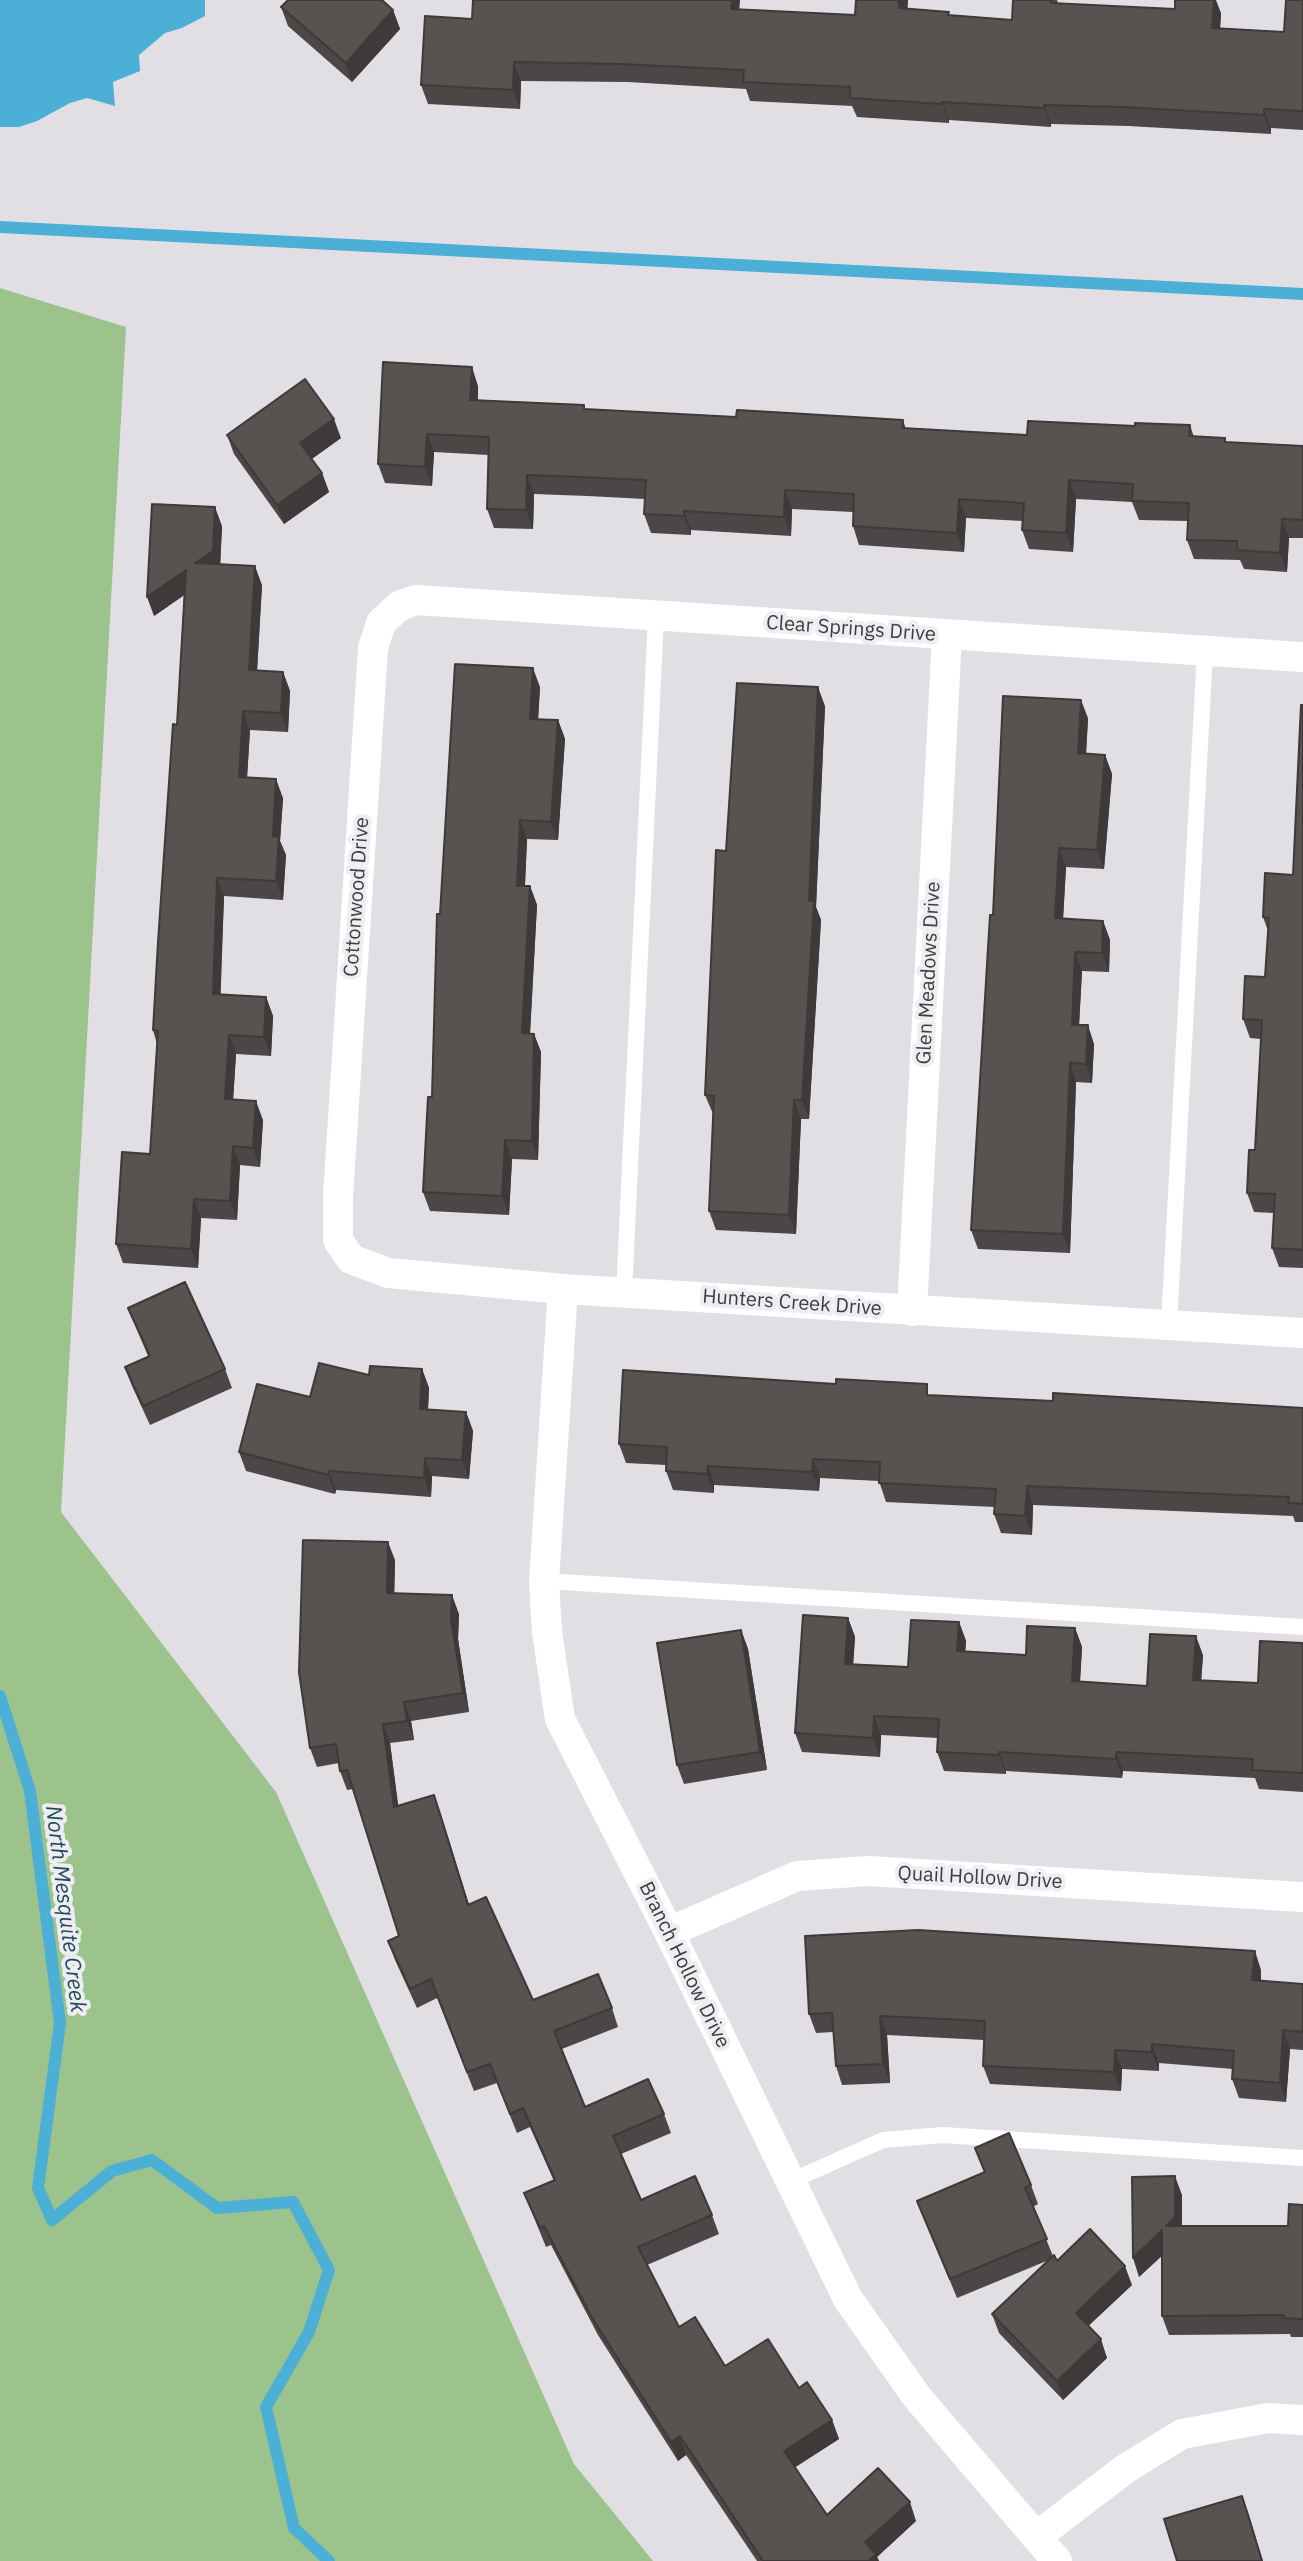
<!DOCTYPE html>
<html>
<head>
<meta charset="utf-8">
<style>
	body { margin:0 }
	canvas { display:block; background:#e1dfe4 }
</style>
</head>
<body>
<canvas width="1303" height="2561"></canvas>
<script>
const context = document.querySelector('canvas').getContext('2d');
context.lineJoin = 'round';
function fill(path, color) { context.fillStyle = color; context.fill(path, 'evenodd'); }
const poly = rows => new Path2D(rows.map(r => 'M' + r).join(''));
function stroke(path, color, width, dash) { context.strokeStyle = color; context.lineWidth = width; context.lineCap = dash ? 'butt' : 'round'; context.setLineDash(dash || []); context.stroke(path); }
function write(font, color, halo, rows, align = 'center') {
  context.font = font + ' "IBM Plex Sans",sans-serif'; context.lineWidth = 8; context.setLineDash([]); context.textBaseline = 'middle'; context.strokeStyle = halo; context.fillStyle = color; for (const [text, x, y, turn = 0] of rows) {
    context.save(); context.translate(x, y); context.rotate((+turn || 0) * Math.PI / 180); context.textAlign = isNaN(turn) ? turn : align; if (halo) context.strokeText(text, 0, 0); context.fillText(text, 0, 0); context.restore();
  }
}
const green = poly([
	[0,288,126,327,61,1512,276,1792,574,2464,653,2561,0,2561]
]);
const water = poly([
	[0,0,205,0,205,16,182,28,165,33,139,55,140,71,113,82,115,106,87,98,70,103,37,121,19,127,0,127]
]);
const stream = poly([
	[0,227,1303,294],
	[0,1696,30,1791,60,2023,38,2188,52,2220,112,2171,152,2160,217,2208,293,2202,329,2270,309,2332,266,2407,294,2528,329,2561]
]);
const service = poly([
	[624,1293,656,616],
	[1169,1325,1205,651],
	[544,1581,1303,1627],
	[791,2181,883,2140,943,2135,1303,2158]
]);
const minor = poly([
	[1303,657,416,600,399,606,381,623,373,648,338,1197,338,1240,351,1259,388,1273,563,1289,1303,1333],
	[563,1289,544,1581,547,1632,560,1719,669,1932,848,2299,917,2397,1057,2561],
	[912,1311,947,635],
	[669,1932,797,1876,869,1871,1303,1897],
	[1036,2537,1125,2469,1182,2434,1268,2418,1303,2420]
]);
const wall = poly([
	[856,0,908,0,907,9,950,15,1012,20,1013,0,1057,0,1058,3,1221,13,1220,28,1284,32,1303,0,1303,130,1271,128,1271,134,1128,126,1051,124,1051,127,949,120,949,123,857,117,852,106,750,101,746,89,628,82,521,81,520,109,428,104,421,85,472,19,739,9,855,15],
	[281,7,393,10,400,29,352,82,288,26],
	[478,386,478,401,586,409,736,417,903,420,906,429,1027,435,1135,426,1190,425,1194,437,1227,442,1303,446,1303,538,1289,538,1287,572,1244,569,1240,560,1194,559,1187,540,1188,521,1139,520,1132,502,1076,499,1073,552,1029,549,1022,530,1023,521,966,518,964,552,859,545,853,526,853,512,792,509,791,536,691,530,691,535,651,533,644,514,645,499,588,496,534,494,533,529,494,528,487,509,489,455,434,452,432,486,385,483,378,464],
	[227,435,341,438,312,459,322,473,329,492,284,524,234,454],
	[222,526,220,565,262,585,257,671,283,672,290,691,288,732,250,730,247,777,283,798,280,841,286,855,283,900,224,896,220,994,266,997,273,1016,271,1056,236,1054,233,1099,263,1120,260,1167,240,1165,237,1220,201,1218,198,1268,123,1263,116,1244,150,1154,157,1044,153,1030,177,725,184,595,154,616],
	[540,687,538,719,558,720,565,739,558,840,527,839,525,886,530,886,537,905,530,1033,534,1034,541,1052,538,1160,512,1159,509,1215,430,1211,423,1192,432,1097,440,914],
	[1303,705,1303,1268,1279,1267,1272,1248,1274,1213,1254,1212,1247,1193,1255,1150,1261,1039,1250,1038,1243,1019,1265,977,1268,931,1263,917,1293,875],
	[825,706,816,907,821,920,809,1119,801,1119,796,1234,716,1230,709,1211,713,1114,705,1095,726,851],
	[1088,718,1086,754,1105,755,1112,774,1104,869,1066,867,1063,919,1103,921,1110,940,1109,972,1082,971,1079,1025,1094,1044,1092,1083,1076,1082,1070,1253,978,1249,971,1230,993,915],
	[128,1308,225,1369,232,1388,150,1425,132,1386,125,1367,148,1356],
	[422,1369,429,1388,428,1410,466,1412,473,1431,469,1479,432,1476,431,1497,336,1490,335,1494,246,1471,239,1452,310,1397,369,1375],
	[931,1395,1053,1401,1303,1408,1303,1522,1295,1522,1293,1516,1033,1505,1032,1535,1001,1533,994,1514,995,1507,886,1502,879,1481,820,1478,819,1491,714,1485,714,1493,673,1490,666,1471,666,1465,626,1463,619,1444],
	[395,1560,394,1593,459,1614,458,1639,469,1712,411,1721,414,1740,390,1743,398,1806,434,1795,469,1905,533,2000,612,2008,618,2027,562,2049,585,2107,664,2114,671,2133,621,2154,641,2200,712,2215,719,2234,647,2265,679,2327,725,2366,799,2388,832,2420,839,2439,795,2467,827,2515,916,2521,877,2557,879,2561,757,2561,686,2455,678,2461,598,2335,551,2245,546,2247,524,2193,554,2181,530,2127,517,2133,497,2083,474,2091,437,1998,417,2008,395,1960,388,1941,399,1936,353,1789,347,1790,340,1771,339,1763,317,1767,310,1748],
	[848,1618,855,1637,853,1664,908,1667,959,1622,966,1641,965,1652,1026,1655,1075,1628,1082,1647,1080,1681,1147,1686,1203,1655,1201,1680,1258,1683,1303,1643,1303,1792,1259,1789,1255,1778,1123,1771,1122,1778,1006,1771,1006,1774,944,1771,937,1752,938,1738,881,1735,880,1757,802,1752,795,1733],
	[741,1630,748,1649,767,1770,684,1784,677,1765],
	[1261,1970,1261,1981,1303,1984,1303,2050,1290,2049,1286,2102,1239,2098,1232,2079,1233,2069,1159,2063,1159,2071,1122,2069,1121,2091,990,2084,983,2066,984,2040,887,2035,890,2083,842,2085,836,2066,833,2032,816,2033,809,2014],
	[975,2148,1031,2185,1038,2204,1033,2207,1053,2256,1057,2261,1132,2285,1088,2326,1107,2358,1063,2400,999,2333,992,2314,1049,2260,957,2298,917,2201,984,2172],
	[1182,2195,1182,2226,1288,2226,1303,2205,1303,2337,1291,2337,1290,2334,1169,2335,1162,2316,1162,2256,1139,2277]
]);
const shadedWall = poly([
	[732,0,740,0,738,28,731,9],
	[899,0,908,0,906,27,899,8],
	[1214,0,1216,0,1221,13,1219,47,1212,28],
	[393,10,400,29,352,82,346,63],
	[514,62,521,81,520,109,513,90],
	[942,102,949,120,949,123,942,104],
	[1044,105,1051,124,1051,127,1044,108],
	[1264,109,1271,128,1271,134,1264,115],
	[472,367,478,386,477,419,470,400],
	[334,419,341,438,307,462,300,443],
	[427,434,434,452,432,486,425,467],
	[322,473,329,492,284,524,277,505],
	[527,475,534,494,533,529,526,510],
	[1069,480,1076,499,1073,552,1066,533],
	[785,490,792,509,791,536,784,517],
	[959,499,966,518,964,552,957,533],
	[215,507,222,526,220,570,195,563],
	[684,511,691,530,691,535,684,516],
	[1282,519,1289,538,1287,572,1280,553],
	[255,566,262,585,256,689,249,670],
	[186,570,193,589,154,616,147,597],
	[533,668,540,687,537,738,530,719],
	[283,672,290,691,288,732,281,713],
	[818,687,825,706,816,907,821,920,809,1119,802,1100],
	[1081,700,1088,718,1085,772,1078,753],
	[243,711,250,730,246,795,239,777],
	[558,720,565,739,558,840,551,822],
	[1105,755,1112,774,1104,869,1097,850],
	[276,779,283,798,280,841,286,855,283,900,276,881,273,836],
	[520,820,527,839,524,904,517,886],
	[1059,848,1066,867,1062,937,1055,918],
	[217,878,224,896,220,1013,213,994],
	[530,886,537,905,529,1052,522,1033],
	[1103,921,1110,940,1109,972,1102,953],
	[1075,952,1082,971,1078,1044,1072,1025],
	[266,997,273,1016,271,1056,264,1037],
	[1088,1025,1094,1044,1092,1083,1086,1064],
	[534,1034,541,1052,538,1160,532,1141],
	[229,1035,236,1054,232,1118,225,1099],
	[1070,1063,1076,1082,1070,1253,1063,1234],
	[794,1100,801,1119,796,1234,789,1215],
	[256,1101,263,1120,260,1167,253,1148],
	[505,1140,512,1159,509,1215,502,1196],
	[233,1146,240,1165,237,1220,230,1201],
	[194,1199,201,1218,198,1268,191,1249],
	[422,1369,429,1388,427,1428,420,1409],
	[466,1412,473,1431,469,1479,462,1460],
	[425,1458,432,1476,431,1497,424,1478],
	[813,1459,820,1478,819,1491,812,1472],
	[708,1466,714,1485,714,1493,707,1474],
	[329,1471,336,1490,335,1494,328,1475],
	[1027,1486,1033,1505,1032,1535,1025,1516],
	[388,1542,395,1560,394,1612,387,1593],
	[452,1595,459,1614,458,1639,469,1712,463,1693,451,1620],
	[848,1618,855,1637,852,1683,845,1664],
	[959,1622,966,1641,964,1670,957,1651],
	[1075,1628,1082,1647,1079,1700,1072,1681],
	[741,1630,748,1649,767,1770,760,1752],
	[1196,1636,1203,1655,1200,1699,1193,1680],
	[404,1702,411,1721,414,1740,407,1721],
	[874,1716,881,1735,880,1757,873,1738],
	[383,1724,390,1743,401,1826,394,1807],
	[999,1752,1006,1771,1006,1774,999,1755],
	[1116,1752,1123,1771,1122,1778,1116,1759],
	[434,1795,441,1814,475,1924,468,1905],
	[1255,1951,1261,1970,1259,1999,1252,1980],
	[880,2016,887,2035,890,2083,883,2064],
	[1283,2030,1290,2049,1286,2102,1280,2083],
	[1152,2044,1159,2063,1159,2071,1152,2052],
	[1115,2050,1122,2069,1121,2091,1114,2072],
	[1175,2176,1182,2195,1182,2236,1166,2226],
	[1162,2230,1168,2249,1139,2277,1133,2258],
	[1125,2266,1132,2285,1082,2332,1076,2313],
	[1101,2339,1107,2358,1063,2400,1057,2381],
	[832,2420,839,2439,791,2470,784,2451],
	[680,2436,686,2455,678,2461,671,2442],
	[1242,2496,1249,2515,1263,2561,1262,2561],
	[910,2502,916,2521,877,2557,879,2561,868,2561,865,2542]
]);
const building = poly([
	[288,0,382,0,393,10,346,63,281,7,288,0],
	[473,0,732,0,731,9,855,15,856,0,899,0,899,8,949,12,948,15,1012,20,1013,0,1051,0,1051,3,1175,9,1175,0,1214,0,1212,28,1284,32,1286,0,1303,0,1303,111,1264,109,1264,115,1121,107,1044,105,1044,108,942,102,942,104,850,98,850,87,743,82,744,70,621,64,514,62,513,90,421,85,425,16,472,19,473,0],
	[383,362,472,367,470,400,584,405,584,409,736,417,737,410,789,413,903,420,902,428,1027,435,1028,421,1135,426,1135,423,1190,425,1189,436,1225,438,1225,442,1303,446,1303,520,1282,519,1280,553,1237,550,1237,541,1187,540,1189,503,1132,501,1133,484,1069,480,1066,533,1022,530,1024,503,959,499,957,533,853,526,854,494,785,490,784,517,684,511,684,516,644,514,646,480,581,477,527,475,526,510,487,509,489,437,427,434,425,467,378,464,383,362],
	[305,379,334,419,300,443,322,473,277,505,227,435,305,379],
	[152,504,215,507,213,551,195,563,255,566,249,670,283,672,281,713,243,711,239,777,276,779,273,836,279,837,276,881,217,878,213,994,266,997,264,1037,229,1035,225,1099,256,1101,253,1148,233,1146,230,1201,194,1199,191,1249,116,1244,122,1152,150,1154,158,1031,153,1030,158,942,173,724,177,725,186,570,147,597,152,504],
	[455,664,533,668,530,719,558,720,551,822,520,820,517,886,530,886,522,1033,534,1034,532,1141,505,1140,502,1196,423,1192,428,1097,432,1097,437,914,440,914,455,664],
	[737,683,818,687,809,901,814,901,802,1100,794,1100,789,1215,709,1211,714,1096,705,1095,716,850,726,851,737,683],
	[1003,696,1081,700,1078,753,1105,755,1097,850,1059,848,1055,918,1103,921,1102,953,1075,952,1072,1025,1088,1025,1086,1064,1070,1063,1063,1234,971,1230,990,915,993,915,1003,696],
	[1301,705,1303,705,1303,1250,1272,1248,1275,1194,1247,1193,1249,1150,1255,1150,1262,1020,1243,1019,1245,976,1265,977,1269,918,1263,917,1265,873,1293,875,1301,705],
	[185,1282,225,1369,143,1406,125,1367,150,1356,128,1308,185,1282],
	[319,1363,369,1375,370,1366,422,1369,420,1409,466,1412,462,1460,425,1458,424,1478,329,1471,328,1475,239,1452,257,1384,310,1397,319,1363],
	[623,1370,836,1384,836,1379,927,1384,927,1395,1053,1401,1053,1393,1303,1408,1303,1504,1288,1503,1289,1497,1027,1486,1025,1516,994,1514,996,1489,879,1483,880,1462,813,1459,812,1472,708,1466,707,1474,666,1471,667,1447,619,1444,623,1370],
	[303,1540,388,1542,387,1593,452,1595,451,1620,463,1693,404,1702,407,1721,383,1724,394,1807,434,1795,468,1905,486,1897,533,2000,598,1974,612,2008,554,2031,585,2107,648,2079,664,2114,613,2136,641,2200,695,2176,712,2215,638,2247,679,2327,695,2317,725,2366,768,2339,799,2388,807,2382,832,2420,784,2451,827,2515,878,2468,910,2502,865,2542,876,2554,868,2561,763,2561,680,2436,671,2442,591,2316,544,2226,540,2228,524,2193,555,2180,523,2108,510,2114,490,2064,467,2072,431,1979,410,1989,388,1941,399,1936,347,1770,340,1771,336,1744,310,1748,299,1672,303,1540],
	[803,1615,848,1618,845,1664,908,1667,911,1620,959,1622,957,1651,1026,1655,1027,1626,1075,1628,1072,1681,1147,1686,1150,1634,1196,1636,1193,1680,1258,1683,1260,1641,1303,1643,1303,1773,1252,1770,1253,1759,1116,1752,1116,1759,999,1752,999,1755,937,1752,939,1719,874,1716,873,1738,795,1733,803,1615],
	[741,1630,760,1752,677,1765,657,1643,741,1630],
	[918,1930,1255,1951,1252,1980,1303,1984,1303,2032,1283,2030,1280,2083,1232,2079,1234,2051,1152,2044,1152,2052,1115,2050,1114,2072,983,2066,985,2021,880,2016,883,2064,836,2066,832,2013,809,2014,805,1936,918,1930],
	[1009,2133,1031,2185,1025,2188,1047,2239,950,2279,917,2201,985,2172,975,2148,1009,2133],
	[1175,2176,1175,2217,1166,2226,1288,2226,1289,2204,1303,2205,1303,2319,1284,2318,1284,2315,1162,2316,1162,2230,1133,2258,1132,2177,1175,2176],
	[1090,2229,1125,2266,1076,2313,1101,2339,1057,2381,992,2314,1054,2255,1057,2261,1090,2229],
	[1242,2496,1262,2561,1177,2561,1164,2519,1242,2496]
]);
const streetNames = [
	["Clear Springs Drive",851,629,4],
	["Cottonwood Drive",357,897,-86],
	["Glen Meadows Drive",929,973,-87],
	["Hunters Creek Drive",792,1303,4],
	["Quail Hollow Drive",980,1878,3],
	["Branch Hollow Drive",684,1965,64]
];
const waterNames = [
	["North Mesquite Creek",65,1909,83]
];
fill(green, '#9bc38b');
fill(water, '#4cafd6');
stroke(stream, '#4cafd6', 12);
stroke(service, '#fff', 16);
stroke(minor, '#fff', 30);
fill(wall, '#4b4746');
fill(shadedWall, '#3d3a39');
fill(building, '#575351');
stroke(building, '#3d3a39', 2);
write('20px', '#3d3c3e', '#eeedf1', streetNames);
write('italic 22px', '#1f495a', '#eeedf1', waterNames);
</script>
</body>
</html>
